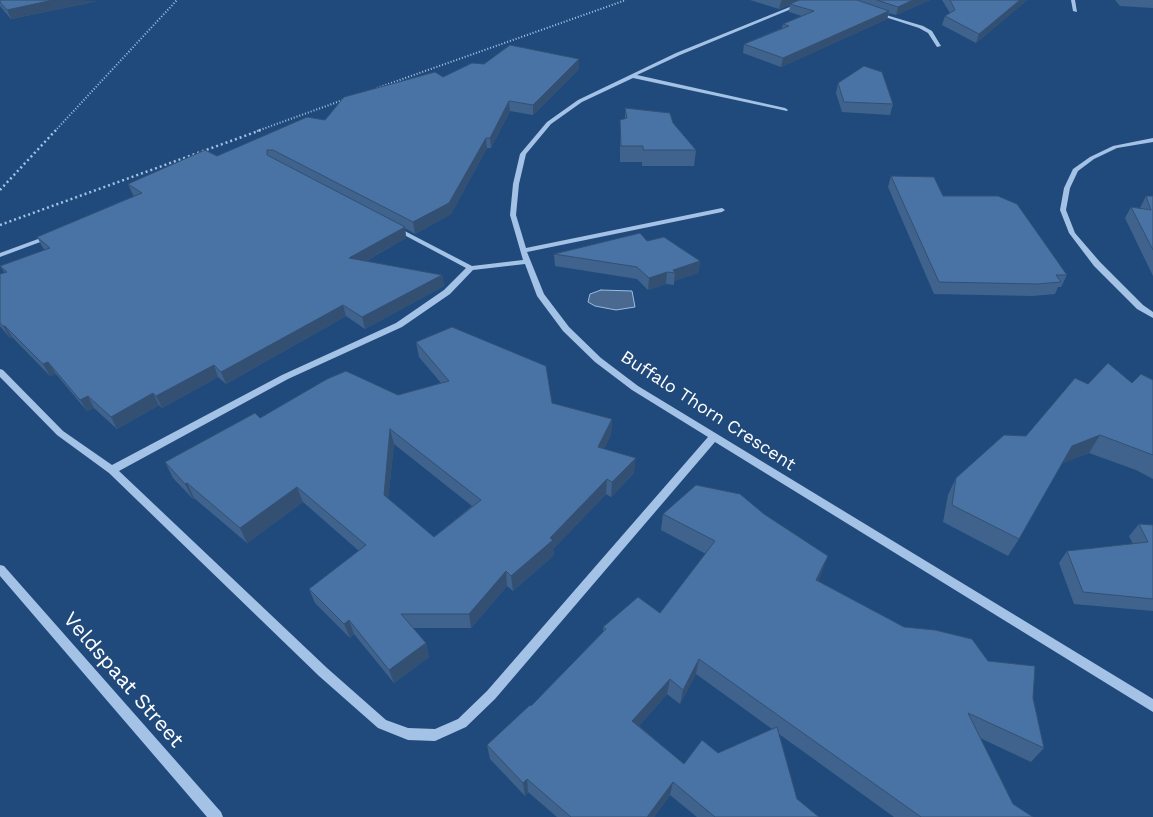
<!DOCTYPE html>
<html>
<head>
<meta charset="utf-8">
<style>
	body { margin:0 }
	canvas { display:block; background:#204a7b }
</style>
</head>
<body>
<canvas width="1153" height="817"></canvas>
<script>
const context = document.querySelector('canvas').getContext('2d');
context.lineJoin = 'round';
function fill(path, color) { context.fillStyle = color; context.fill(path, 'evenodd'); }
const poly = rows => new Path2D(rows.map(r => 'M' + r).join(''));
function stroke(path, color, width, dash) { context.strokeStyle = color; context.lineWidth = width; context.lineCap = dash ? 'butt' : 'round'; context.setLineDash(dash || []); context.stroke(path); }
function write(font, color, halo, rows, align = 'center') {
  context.font = font + ' "Work Sans",sans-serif'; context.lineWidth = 4; context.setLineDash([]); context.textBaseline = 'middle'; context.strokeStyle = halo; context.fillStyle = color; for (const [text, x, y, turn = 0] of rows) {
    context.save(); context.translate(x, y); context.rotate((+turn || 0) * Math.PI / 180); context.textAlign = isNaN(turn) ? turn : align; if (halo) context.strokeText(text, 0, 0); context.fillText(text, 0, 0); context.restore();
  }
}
const water = poly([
	[601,290,632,291,635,307,616,310,595,306,588,302,590,294,601,290]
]);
const pathFar1 = poly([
	[377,88,626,0],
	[55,131,177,0],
	[257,131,343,100]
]);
const path = poly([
	[0,190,56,130],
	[0,225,261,130]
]);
const minor = poly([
	[807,0,813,0,680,55,637,75,785,108,788,110,787,111,633,78,582,102,551,124,526,154,519,184,516,215,526,248,722,208,725,210,722,212,527,252,544,294,569,327,601,358,638,386,1153,699,1153,712,715,442,495,699,466,727,435,741,408,740,378,728,319,676,109,473,57,435,0,377,0,369,3,370,63,431,112,465,282,375,396,323,444,290,466,268,393,229,393,227,397,227,472,266,523,260,510,215,513,184,520,154,547,122,578,100,676,53,807,0],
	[525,264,537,296,563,331,595,362,632,390,708,437,487,691,458,719,435,729,408,728,386,720,327,668,119,471,288,379,402,327,450,294,473,270,525,264],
	[1071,0,1075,0,1077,12,1073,11,1071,0],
	[876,12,923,26,932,31,941,46,937,47,928,33,919,28,876,14,876,12],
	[1153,138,1153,142,1117,148,1094,159,1078,171,1070,188,1066,210,1075,233,1100,262,1143,305,1153,312,1153,318,1137,309,1094,266,1069,233,1060,210,1064,188,1073,169,1090,157,1113,146,1153,138],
	[49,235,52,237,51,238,0,257,0,253,49,235],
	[0,565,4,566,221,812,223,817,207,817,0,576,0,565]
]);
const wall = poly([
	[0,0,98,1,11,19,0,6],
	[750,0,930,0,896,15,889,13,887,19,781,67,743,53,744,44,782,28,783,24,802,16,789,12,790,5,779,9],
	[942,0,1027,0,976,43,942,25,945,16,950,13],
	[1115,0,1153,0,1153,8,1120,6],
	[579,59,579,69,533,115,510,111,491,148,487,148,451,214,415,234,405,228,406,238,366,261,442,275,444,286,365,329,346,316,226,384,218,377,162,408,159,405,117,429,94,408,87,411,56,374,50,376,12,337,10,338,0,326,0,274,5,273,0,266,45,250,43,248,37,237,134,196,133,195,128,184,217,156,325,120,443,77,484,64],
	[838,83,893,104,890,115,842,112,836,93],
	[625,108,673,123,696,150,694,166,642,166,642,162,620,162,620,120,625,119],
	[891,176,943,196,1067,275,1061,287,1058,287,1055,294,1032,296,934,294,888,187],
	[1146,196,1153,196,1153,276,1125,218,1131,207,1140,208],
	[647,241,700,261,698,273,674,281,674,285,666,284,648,290,637,279,555,266,554,254],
	[416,342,552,403,612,419,611,434,604,449,634,473,611,497,606,494,553,549,554,555,513,591,507,586,471,628,413,628,426,643,429,657,394,683,354,634,350,638,315,603,309,589,359,551,303,502,247,543,194,498,193,499,173,478,165,462,260,418,398,395,441,383,419,357],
	[394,444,472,506,434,537,388,499],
	[1153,380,1153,479,1136,470,1089,453,1062,463,1019,539,1008,556,943,522,948,495,956,478,1026,436,1088,384,1132,383],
	[663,514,822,572,818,581,904,627,988,661,1033,698,1044,748,1031,762,980,738,1013,804,1033,817,894,817,779,734,797,799,819,817,697,817,670,795,654,817,557,817,528,792,525,796,490,759,487,745,531,706,603,632,603,627,660,613,706,554,661,530],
	[696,674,772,729,718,753,684,764,639,726,667,694,680,704],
	[1139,524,1153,525,1153,611,1074,604,1059,563,1067,551,1133,544,1129,536]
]);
const shadedWall = poly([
	[53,0,98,1,11,19,7,10],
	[782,0,802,0,790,4,790,5,779,9,781,1],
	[913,0,930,0,896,15,898,7],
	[1020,0,1027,0,976,43,979,34],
	[889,11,887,19,781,67,783,58],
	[579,59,579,69,533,115,533,105],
	[509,101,510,111,491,148,490,138],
	[486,138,487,148,451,214,415,234,413,222],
	[405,227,406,238,351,269,349,258],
	[700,261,698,273,674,281,675,273,673,270],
	[667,272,666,284,648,290,649,278],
	[442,275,444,286,365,329,362,317],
	[343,305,346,316,226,384,221,372],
	[3,326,5,326,12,337,10,338],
	[48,362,56,374,50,376,43,364],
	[214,365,218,377,162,408,156,396],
	[153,393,159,405,117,429,111,417],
	[88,396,94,408,87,411,80,400],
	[612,419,611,434,598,463,598,447],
	[390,429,394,444,387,510,384,495],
	[1100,435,1089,453,1061,464,1072,446],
	[636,458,634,473,611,497,612,482],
	[607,479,606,494,553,549,554,555,513,591,511,576,550,538],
	[187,483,194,498,193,499,185,484],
	[297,487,303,502,247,543,240,528],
	[828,556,822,572,811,596,816,580],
	[506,571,507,586,471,628,469,614],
	[349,620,354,634,350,638,344,624],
	[426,643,429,657,394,683,389,670],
	[699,659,696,674,680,704,683,690],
	[670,679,667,694,631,735,632,721],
	[527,779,528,792,525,796,523,783],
	[673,782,670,795,654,817,647,817]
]);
const building = poly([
	[0,0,53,0,7,10,0,2,0,0],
	[799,0,857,0,889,11,783,58,744,44,789,26,783,24,814,11,790,4,799,0],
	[877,0,913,0,898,7,877,0],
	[950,0,1020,0,979,34,945,16,955,10,950,0],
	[510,45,579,59,533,105,509,101,490,138,486,138,449,203,413,222,273,150,267,150,267,155,405,227,349,258,442,275,362,317,343,305,221,372,214,365,156,396,153,393,111,417,88,396,80,400,48,362,43,364,5,326,3,326,0,323,0,274,7,272,0,266,50,248,37,237,142,193,128,184,205,150,217,156,307,117,325,120,344,97,435,72,443,77,472,63,484,64,510,45],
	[864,66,882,72,893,104,844,102,838,83,864,66],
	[625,108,670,113,673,123,696,150,643,150,643,146,621,146,620,120,627,118,625,108],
	[891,176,934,177,943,196,998,196,1017,204,1067,275,1056,275,1061,282,1037,284,939,282,891,176],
	[1146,196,1153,196,1153,250,1131,207,1151,210,1146,196],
	[640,233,647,241,664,237,700,261,673,270,675,273,667,272,649,278,637,267,554,254,640,233],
	[452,327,546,366,552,403,612,419,598,447,636,458,612,482,607,479,550,538,553,540,511,576,506,571,469,614,401,614,426,643,389,670,349,620,344,624,309,589,366,545,297,487,240,528,187,483,185,484,165,462,255,413,260,418,327,379,346,371,398,395,449,381,416,342,452,327],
	[390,429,481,500,434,537,384,495,390,429],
	[1108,363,1132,383,1141,374,1153,380,1153,455,1100,435,1072,446,1019,539,952,505,956,478,1004,435,1026,436,1075,378,1088,384,1108,363],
	[696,485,740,494,764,514,828,556,816,580,904,627,935,630,972,639,988,661,1035,666,1033,698,1044,748,968,713,1013,804,1033,817,921,817,699,659,683,690,670,679,632,721,684,764,702,740,718,753,777,727,797,799,819,817,715,817,673,782,647,817,571,817,527,779,523,783,487,745,530,705,531,706,606,629,603,627,638,597,660,613,715,541,663,514,696,485],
	[1139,524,1153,525,1153,599,1083,592,1067,551,1148,542,1139,524]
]);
const streetNames = [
	["Buffalo Thorn Crescent",708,411,33]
];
const nearStreetnames = [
	["Veldspaat Street",123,680,49]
];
fill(water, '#4b698e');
stroke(water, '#96bde7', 1);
stroke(pathFar1, '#a3c2e6', 2, [1, 2]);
stroke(path, '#a3c2e6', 2.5, [2, 3]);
fill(minor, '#a3c2e6');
fill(wall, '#3f638d');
fill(shadedWall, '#335073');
fill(building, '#4973a4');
stroke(building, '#335073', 1);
write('18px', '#fff', '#204a7b', streetNames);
write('21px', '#fff', '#204a7b', nearStreetnames);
</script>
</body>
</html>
